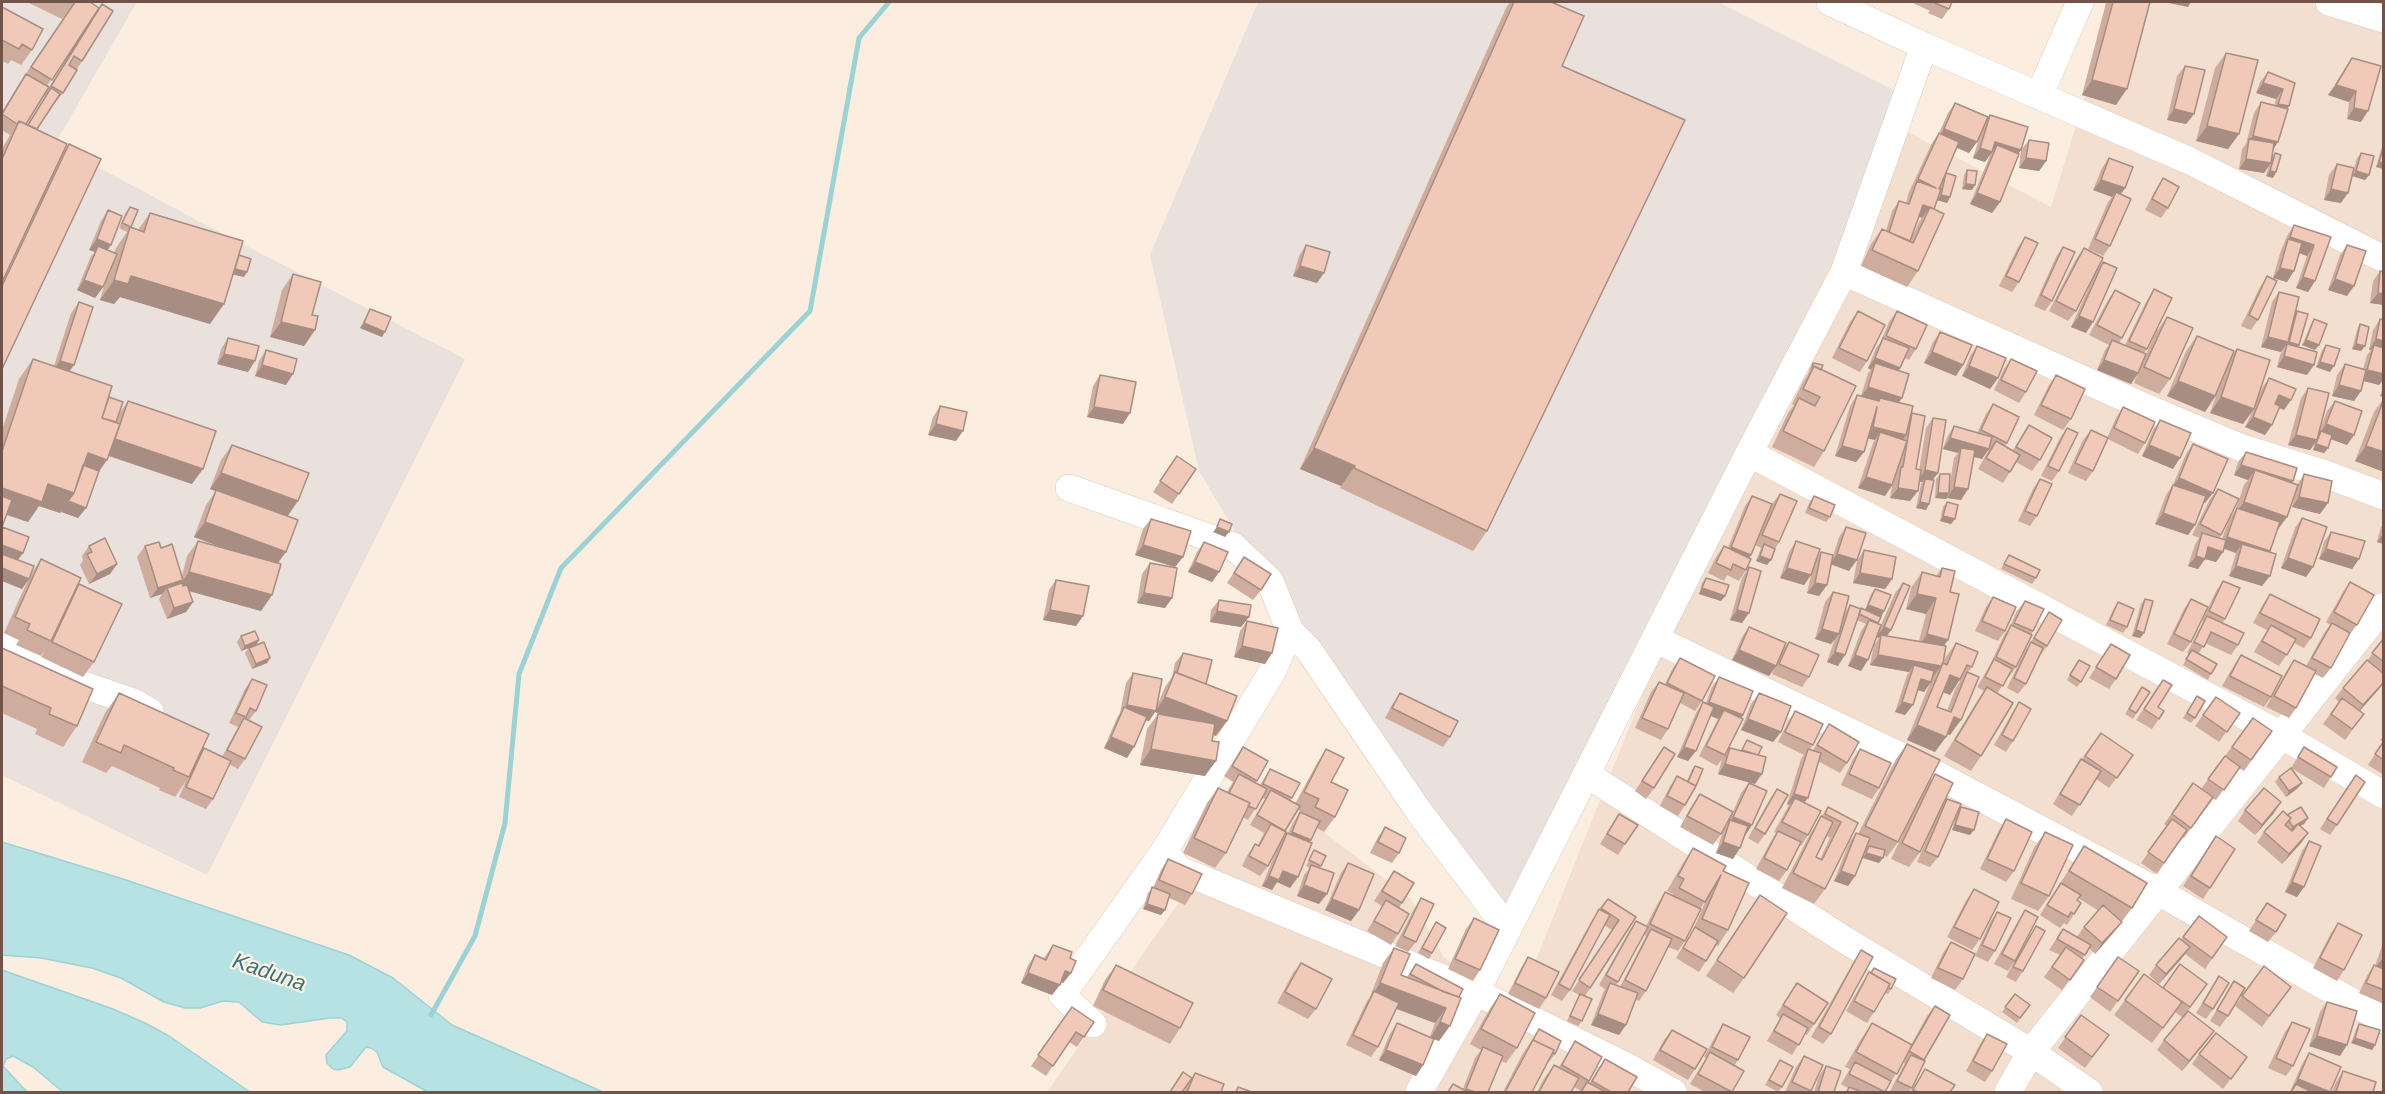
<!DOCTYPE html>
<html>
<head>
<meta charset="utf-8">
<style>
	body { margin:0 }
	#map { position:relative; width:2385px; height:1094px; overflow:hidden; background:#fbeee0; font-family:Arial,sans-serif }
	canvas { display:block }
	.frame { position:absolute; inset:0; border:3px solid #715349; pointer-events:none }
</style>
</head>
<body>
<div id="map">
<canvas width="2385" height="1094"></canvas>
<div class="frame"></div>
</div>
<script>
const context = document.querySelector('canvas').getContext('2d');
context.lineJoin = 'round';
function fill(path, color) { context.fillStyle = color; context.fill(path, 'evenodd'); }
const poly = rows => new Path2D(rows.map(r => 'M' + r).join(''));
function stroke(path, color, width, dash) { context.strokeStyle = color; context.lineWidth = width; context.lineCap = dash ? 'butt' : 'round'; context.setLineDash(dash || []); context.stroke(path); }
function write(font, color, halo, rows, align = 'center') {
  context.font = font + ' Arial,sans-serif'; context.lineWidth = 4.5; context.setLineDash([]); context.textBaseline = 'middle'; context.strokeStyle = halo; context.fillStyle = color; for (const [text, x, y, turn = 0] of rows) {
    context.save(); context.translate(x, y); context.rotate((+turn || 0) * Math.PI / 180); context.textAlign = isNaN(turn) ? turn : align; if (halo) context.strokeText(text, 0, 0); context.fillText(text, 0, 0); context.restore();
  }
}
const residential = poly([
	[2114,2,2383,2,2383,1092,1047,1092,1261,784,1411,899,1443,956,1513,1017,1875,115,2051,207]
]);
const industrial = poly([
	[2,2,137,2,55,144,204,224,465,359,207,875,2,775],
	[1258,2,1718,2,1912,99,1498,924,1266,583,1199,471,1150,255]
]);
const water = poly([
	[2,842,123,879,349,955,393,978,452,1025,603,1092,428,1092,383,1067,377,1052,371,1048,366,1047,350,1067,338,1070,333,1069,327,1063,326,1055,347,1031,347,1022,342,1018,330,1018,281,1025,262,1022,239,1002,223,1001,200,1008,185,1008,164,1002,121,978,92,968,41,958,2,955,2,842],
	[2,970,113,1009,145,1023,169,1036,250,1092,63,1092,33,1067,13,1056,6,1059,3,1066,27,1092,2,1092,2,970]
]);
const stream = poly([
	[431,1015,475,936,505,823,519,674,561,568,810,311,859,38,889,2]
]);
const minor = poly([
	[1830,2,1924,46,2190,161,2384,259],
	[2329,2,2384,19],
	[2039,96,2080,2],
	[1844,272,2145,407,2242,448,2325,474,2384,496],
	[1749,453,2281,735,2384,795],
	[1069,488,1233,546,1270,581,1290,631,1308,649,1420,813,1508,929],
	[1655,639,1911,761,2157,891,2384,1020],
	[2,647,72,681,133,702,150,712],
	[1586,774,1845,940,2031,1052,2089,1092],
	[1165,850,1178,869,1476,992,1626,1066,1673,1092],
	[1093,1024,1062,995,1165,850,1272,672,1290,631],
	[1419,1092,1476,992,1749,453,1844,272,1924,46],
	[2008,1092,2031,1052,2384,606]
]);
const wall = poly([
	[27,2,74,2,62,19],
	[74,2,99,8,82,61,63,93,55,103,54,102,37,129,62,154,69,144,2,369,2,149,10,135,2,130,2,112,19,84],
	[93,16,44,96,45,97,27,125,26,124,47,86],
	[1510,2,1551,2,1562,66,1487,531,1473,551,1340,488,1341,486,1300,469,1506,8],
	[1911,2,1952,2,1949,9,1942,19,1928,13,1930,11],
	[2107,2,2150,2,2116,105,2082,95,2106,3],
	[2,7,32,50,21,65,11,60,8,64,2,61],
	[2226,53,2239,134,2228,149,2196,141,2215,68],
	[2352,58,2361,122,2347,119,2349,102,2328,95],
	[2185,66,2194,114,2186,124,2167,120,2177,76],
	[2268,72,2295,83,2289,106,2286,109,2273,150,2272,157,2275,153,2276,172,2273,178,2266,176,2269,166,2264,173,2239,169,2242,149,2246,144,2254,113,2261,102,2274,106,2276,99,2256,93,2260,82],
	[1955,103,1986,121,1990,115,2019,154,2000,202,1992,213,1970,204,1991,153,1985,162,1973,158,1980,135,1969,153,1957,148,1944,176,1946,173,1950,197,1947,203,1937,200,1918,271,1907,287,1861,266,1871,244,1882,229,1886,231,1892,211,1899,201,1906,203,1909,192,1932,143,1939,133,1948,113],
	[1919,216,1922,218,1919,222,1910,241],
	[2384,139,2384,169,2376,167],
	[2029,140,2046,161,2039,171,2019,168,2021,150],
	[2361,153,2369,175,2365,180,2352,176,2357,158],
	[2109,158,2125,188,2121,194,2110,246,2103,256,2088,249,2108,202,2112,197,2093,190,2102,168],
	[2337,164,2341,203,2324,200,2329,175],
	[1967,170,1972,190,1962,189,1964,175],
	[2163,178,2168,208,2161,218,2145,210,2156,189],
	[130,207,130,227,138,230,150,213,239,255,244,277,233,274,210,324,120,297,114,304,100,300,107,276,103,287,95,298,77,290,91,256,95,252,89,250,101,221,108,210,107,250,114,253,116,248,127,232,119,228,126,212],
	[2294,225,2331,237,2315,281,2308,292,2296,288,2307,256,2299,253,2287,282,2273,278,2281,250,2283,246,2287,236],
	[2025,237,2019,282,2012,292,1999,286,2018,247],
	[1306,245,1317,283,1293,276,1299,256],
	[2347,245,2354,286,2347,296,2328,290,2340,255],
	[2063,247,2052,301,2045,311,2034,306,2056,257],
	[2084,248,2096,271,2103,262,2086,333,2071,327,2094,276,2076,311,2068,321,2049,311,2076,259],
	[2380,271,2384,305,2370,303,2373,281],
	[293,274,312,315,315,330,304,346,270,337,282,290],
	[2267,276,2258,320,2251,330,2241,326,2260,287],
	[2154,289,2147,349,2144,353,2142,363,2156,332,2167,317,2170,379,2159,394,2134,383,2137,375,2131,384,2097,370,2105,350,2109,345,2089,335,2108,300,2115,290,2122,338,2119,343,2125,345,2147,300],
	[2279,292,2295,314,2297,311,2298,347,2307,375,2277,367,2280,355,2286,345,2281,352,2261,347,2272,302],
	[79,302,74,365,69,371,109,397,118,415,128,401,192,484,108,456,99,472,86,508,78,518,61,511,60,513,39,506,28,522,6,515,2,527,23,553,18,560,30,576,41,559,74,592,79,584,94,662,83,677,41,657,45,650,41,656,16,645,19,640,4,633,28,580,22,589,2,581,2,430,19,379,33,359,54,366,71,313],
	[370,309,382,337,360,328,367,314],
	[1858,311,1867,361,1860,372,1832,358,1850,322],
	[1897,311,1916,349,1909,360,1905,358,1899,370,1902,398,1898,403,1910,417,1912,413,1916,469,1919,470,1926,428,1933,418,1938,473,1932,480,1929,504,1926,510,1916,508,1921,484,1922,482,1919,481,1910,501,1890,498,1892,486,1885,496,1858,488,1873,443,1875,440,1868,438,1864,452,1856,462,1835,456,1850,406,1857,395,1861,396,1868,373,1871,370,1868,368,1876,348,1880,343,1889,322],
	[2314,319,2315,350,2302,345,2311,324],
	[2380,319,2379,385,2363,381,2361,391,2354,401,2332,396,2337,375,2345,364,2363,369,2367,355,2371,350,2369,350,2373,330],
	[2360,324,2361,351,2352,349,2357,330],
	[1940,332,1956,376,1924,363,1933,342],
	[2197,336,2232,356,2237,349,2255,405,2262,388,2269,378,2284,410,2280,408,2265,435,2245,427,2253,410,2243,424,2210,413,2216,396,2205,412,2167,396,2186,351],
	[228,338,248,372,217,364,221,349],
	[2326,345,2334,366,2330,372,2316,367,2322,350],
	[1977,346,1998,378,1990,389,1962,376,1970,356],
	[266,350,286,385,255,376,259,361],
	[2011,359,2026,392,2019,403,1994,390,2004,369],
	[1813,363,1821,370,1824,451,1814,467,1772,447,1788,413,1794,405,1792,404,1803,382,1808,374,1810,368],
	[1100,375,1123,424,1087,417,1093,386],
	[2056,375,2071,419,2063,430,2034,415,2049,385],
	[2384,384,2384,397,2380,396],
	[2308,388,2319,433,2327,411,2335,401,2354,435,2347,445,2331,439,2328,448,2324,453,2313,450,2314,444,2310,450,2288,445,2301,398],
	[2384,398,2384,472,2355,461,2374,412],
	[1993,404,2007,443,2005,446,2013,450,2029,425,2040,460,2032,471,2016,462,2003,483,1978,469,1990,448,1989,448,1982,459,1974,457,1968,489,1961,500,1947,498,1948,496,1946,499,1935,498,1936,479,1940,474,1950,483,1954,458,1958,453,1943,449,1947,437,1954,426,1977,433,1986,414],
	[940,406,956,441,928,435,933,417],
	[2123,407,2145,443,2138,454,2108,439,2093,471,2086,481,2068,473,2083,440,2091,430,2107,438,2116,418],
	[2160,420,2173,469,2142,456,2153,430],
	[2067,428,2059,471,2052,481,2041,476,2060,438],
	[2193,444,2205,503,2204,502,2195,525,2188,535,2155,524,2166,495,2173,485,2186,454],
	[232,445,288,516,272,595,261,611,189,591,193,602,186,612,167,619,159,599,162,594,150,598,137,557,145,546,161,548,182,576,187,556,198,541,223,548,194,537,206,505,216,491,210,489,221,460],
	[2246,452,2292,483,2297,485,2304,474,2320,514,2292,507,2295,493,2287,517,2276,532,2269,552,2262,586,2229,576,2236,553,2224,549,2216,562,2205,559,2198,569,2188,566,2195,544,2199,538,2192,535,2210,499,2218,489,2230,518,2236,509,2244,485,2248,480,2234,475,2238,462],
	[2229,519,2222,539,2219,538,2221,535],
	[1177,456,1196,469,1172,504,1153,492],
	[2040,479,2037,516,2030,526,2018,521,2033,489],
	[1780,494,1779,542,1775,549,1767,565,1756,561,1761,548,1755,545,1749,558,1746,570,1739,581,1727,575,1724,581,1708,573,1716,557,1724,546,1728,548,1745,506,1752,496,1772,504],
	[1814,496,1830,517,1826,522,1805,513,1810,501],
	[1947,502,1955,519,1951,524,1940,521,1943,507],
	[2302,518,2313,567,2306,577,2281,568,2295,528],
	[1151,519,1183,557,1175,567,1135,555,1143,529],
	[2384,524,2384,544,2377,542,2381,527],
	[1846,527,1849,571,1831,564,1827,585,1819,596,1807,593,1811,575,1804,585,1780,578,1789,552,1796,541,1816,559,1821,552,1833,556,1839,537],
	[2331,532,2359,559,2352,569,2319,559,2324,542],
	[1204,542,1219,572,1212,582,1188,572,1197,552],
	[89,546,117,564,110,574,89,584,80,565,83,560,82,556],
	[1864,550,1892,579,1885,589,1853,583,1857,561],
	[2009,555,2036,578,2032,584,2001,569],
	[1244,557,1261,590,1253,600,1227,583],
	[1150,563,1172,598,1165,608,1137,603,1142,574],
	[1749,567,1742,623,1730,620,1742,578],
	[1942,568,1950,592,1948,640,1943,646,1943,663,1945,658,1956,643,1972,667,1968,672,1950,735,1947,734,1935,752,1907,740,1930,683,1924,692,1918,690,1905,715,1895,712,1907,675,1909,672,1870,665,1874,645,1879,638,1877,637,1861,671,1848,666,1861,631,1866,624,1857,620,1838,666,1827,662,1835,638,1831,644,1815,639,1825,602,1833,592,1844,614,1850,605,1865,610,1871,594,1875,589,1884,611,1878,624,1881,625,1895,593,1903,583,1891,630,1887,636,1919,641,1926,614,1906,609,1911,588,1922,572,1936,576],
	[1959,681,1960,682,1956,687,1947,711,1937,707,1943,692,1950,695],
	[1706,578,1725,596,1721,601,1699,594,1702,583],
	[1056,580,1083,616,1076,626,1043,620,1049,590],
	[2223,581,2225,619,2222,623,2238,645,2231,655,2205,643,2199,653,2211,674,2208,680,2183,665,2189,654,2187,653,2203,622,2202,621,2216,591],
	[2350,582,2357,625,2349,635,2331,668,2323,678,2315,674,2296,708,2289,718,2266,707,2287,670,2294,660,2306,666,2324,633,2330,625,2326,622,2343,592],
	[2270,594,2311,638,2304,648,2294,643,2279,666,2254,652,2267,630,2253,623,2263,604],
	[1993,597,2005,631,1998,641,1975,631,1986,607],
	[2145,599,2144,633,2140,638,2132,636,2141,604],
	[2191,599,2191,642,2183,652,2167,644,2184,609],
	[1219,600,1249,617,1241,627,1210,622,1211,610],
	[2025,601,2033,631,2016,667,2009,677,2008,676,1997,694,1981,756,1971,771,1944,756,1976,703,1984,691,1977,687,1990,665,2004,635,2010,627,2017,611],
	[2118,602,2127,627,2123,633,2106,625,2114,608],
	[2049,612,2047,646,2040,656,2026,684,2018,694,2007,688,2024,653],
	[1247,621,1272,653,1265,664,1234,657,1240,631],
	[1749,627,1782,651,1789,642,1809,677,1802,687,1772,674,1775,667,1769,676,1732,660,1742,637],
	[241,636,259,640,256,646,270,658,267,663,252,669,245,653,249,648,254,646,241,651,237,642],
	[2384,638,2384,685,2382,684,2360,711,2364,714,2345,740,2323,724,2339,702,2335,698,2343,688,2367,661],
	[2111,644,2116,679,2109,689,2089,678],
	[2,648,77,726,63,747,35,734,37,729,2,713],
	[1183,653,1206,684,1216,736,1213,735,1205,776,1140,765,1147,729,1158,714,1160,714,1155,712,1149,721,1146,720,1127,758,1104,748,1117,718,1120,713,1126,683,1133,673,1157,706,1165,687,1172,677,1175,663],
	[2241,655,2271,697,2264,707,2222,686,2234,665],
	[1680,658,1702,701,1695,711,1680,703,1668,729,1661,740,1635,728,1651,692,1659,682,1665,684,1673,668],
	[2079,660,2081,682,2077,687,2067,680],
	[1719,677,1743,715,1726,752,1730,748,1741,751,1747,740,1758,755,1755,784,1718,774,1722,759,1717,766,1699,756,1718,719,1711,716,1688,761,1677,757,1696,713,1703,702,1706,703,1712,687],
	[252,679,256,711,249,720,245,759,238,769,229,764,213,799,206,809,179,797,186,781,175,797,159,790,160,788,112,766,106,773,82,762,105,713,119,693,200,753,204,748,222,757,238,727,229,723,245,689],
	[2163,680,2158,707,2164,711,2152,729,2136,720],
	[2142,687,2150,692,2133,719,2125,714],
	[1400,693,1450,737,1443,747,1385,718,1393,703],
	[1759,693,1781,732,1773,742,1741,730,1751,704],
	[2197,696,2195,718,2191,723,2183,718],
	[2216,697,2240,713,2219,742,2195,726],
	[2019,702,2013,741,2006,752,1994,745,2012,713],
	[1795,711,1813,745,1810,749,1813,750,1829,724,1847,763,1840,773,1818,761,1804,803,1808,835,1801,846,1800,845,1787,870,1779,881,1756,869,1771,841,1776,833,1774,832,1789,805,1787,804,1801,759,1804,755,1778,742,1788,722],
	[2253,718,2272,731,2244,771,2239,768,2216,800,2212,798,2184,838,2182,837,2157,874,2141,863,2167,826,2164,824,2193,783,2201,789],
	[2101,733,2133,755,2109,788,2096,779,2072,816,2053,804,2074,769,2081,759,2082,759],
	[2384,735,2384,775,2368,765,2383,742,2380,740],
	[1907,744,1927,785,1935,774,1942,806,1947,799,1938,857,1930,867,1917,862,1935,821,1920,852,1909,867,1891,859,1912,815,1898,842,1887,857,1884,856,1879,863,1863,858,1848,886,1834,881,1849,843,1856,833,1858,834,1896,759],
	[1243,747,1268,761,1255,783,1260,785,1270,769,1292,798,1290,801,1295,804,1316,765,1326,749,1331,782,1335,817,1324,832,1317,828,1310,842,1298,877,1290,888,1277,882,1272,890,1262,886,1278,846,1268,866,1260,876,1242,866,1248,854,1255,844,1258,845,1264,833,1250,825,1265,799,1262,798,1248,820,1243,817,1226,853,1215,868,1183,853,1207,803,1218,788,1227,792,1233,782,1224,776],
	[1298,810,1308,815,1300,812,1293,823,1288,833,1287,833,1281,841,1285,832],
	[1664,747,1654,788,1646,799,1635,791],
	[2304,747,2337,767,2324,788,2291,768],
	[1860,749,1879,788,1872,799,1841,785,1853,759],
	[1695,766,1693,790,1685,805,1678,816,1660,806,1670,786,1677,776,1687,781,1691,771],
	[2279,777,2298,788,2286,797,2275,782],
	[1749,783,1745,836,1733,859,1716,853,1723,831,1727,825,1732,815,1721,834,1713,845,1680,827,1693,804,1700,794,1733,812,1741,793],
	[2348,786,2337,825,2330,835,2320,829],
	[1777,789,1765,834,1758,844,1748,838,1770,799],
	[1828,807,1858,823,1825,889,1814,904,1782,888,1811,832],
	[1827,836,1830,838,1820,859,1816,857],
	[1961,807,1970,835,1952,830,1957,812],
	[2245,810,2274,813,2255,835,2238,821],
	[1619,814,1625,844,1618,855,1600,844],
	[2287,815,2308,818,2304,824,2300,826,2308,833,2301,843,2282,864,2257,842,2264,832],
	[2006,819,2014,871,2006,882,1980,869,1999,830],
	[1385,827,1399,853,1392,863,1370,853,1378,837],
	[2045,832,2049,896,2038,911,2011,899,2034,848],
	[2216,836,2210,888,2203,899,2183,886],
	[2309,841,2304,887,2297,897,2285,892,2302,851],
	[2084,846,2132,908,2114,932,2095,954,2089,948,2082,959,2084,960,2062,990,2044,977,2060,955,2049,950,2063,929,2077,937,2084,927,2099,911,2078,898,2074,914,2067,925,2064,923,2060,928,2040,915],
	[1693,848,1723,871,1728,930,1718,946,1716,945,1699,972,1676,958,1693,930,1706,900,1700,909,1685,941,1678,951,1668,947,1646,991,1639,1001,1635,999,1619,1035,1591,1025,1603,993,1605,989,1599,985,1629,931,1636,921,1646,926,1658,903,1665,892,1672,896,1673,894,1667,891,1683,863],
	[1644,935,1646,936,1620,987,1616,985],
	[1314,850,1326,856,1319,868,1319,904,1297,896,1304,875,1310,868,1306,866],
	[1168,859,1192,894,1185,905,1169,898,1165,910,1161,915,1143,909,1148,893,1153,888,1161,870],
	[1348,863,1359,910,1351,921,1325,910,1341,873],
	[1394,871,1414,883,1399,908,1398,934,1391,945,1367,931,1382,906,1374,901],
	[1974,889,1980,939,1972,950,1947,937,1967,899],
	[1760,895,1744,978,1733,993,1706,976],
	[1421,898,1416,942,1408,952,1395,946,1414,909],
	[1608,899,1636,917,1585,996,1582,1021,1578,1026,1567,1021,1579,995,1572,991,1612,930,1604,925,1570,990,1562,1001,1551,995,1592,920],
	[2267,903,2276,932,2268,942,2249,931],
	[2025,910,2015,961,2008,971,1994,964,2018,921],
	[1997,912,1995,951,1988,962,1975,956,1990,922],
	[2199,916,2227,937,2205,969,2185,954,2159,984,2149,975,2156,965,2181,940],
	[1474,918,1480,970,1473,981,1448,969,1466,929],
	[1436,922,1432,953,1429,959,1418,953],
	[2338,923,2344,970,2337,981,2313,968,2331,933],
	[2036,926,2023,971,2016,982,2006,977,2029,936],
	[2384,940,2384,1004,2359,993,2367,976,2374,965,2375,966],
	[1951,942,1963,979,1955,990,1931,978,1943,953],
	[1053,945,1070,958,1071,973,1063,983,1061,982,1052,995,1021,983,1028,965,1035,955,1044,958],
	[1394,948,1401,975,1407,977,1416,964,1459,997,1439,1041,1434,1039,1423,1065,1416,1076,1379,1060,1390,1034,1397,1023,1430,1037,1435,1023,1396,1009,1378,1047,1371,1057,1346,1045,1367,1001,1370,997,1383,963],
	[1861,950,1831,1034,1823,1044,1811,1037,1854,961],
	[1528,957,1546,998,1539,1009,1508,994,1521,968],
	[2118,957,2139,971,2110,1012,2090,997],
	[1301,963,1316,1009,1308,1019,1277,1003,1293,973],
	[1116,965,1180,1028,1170,1044,1093,1006,1105,980],
	[1874,968,1891,989,1888,994,1885,993,1874,1012,1867,1023,1846,1011,1862,983,1869,972,1871,973],
	[2219,976,2213,1009,2206,1019,2196,1013],
	[2234,981,2228,1016,2220,1027,2210,1021],
	[1797,983,1828,1003,1807,1035,1805,1034,1792,1055,1767,1041,1780,1018,1776,1015],
	[2207,984,2183,1018,2175,1012,2152,1043,2114,1015,2125,1000,2163,988],
	[2291,987,2262,1027,2235,1006,2242,996],
	[1500,994,1517,1048,1506,1063,1501,1061,1488,1092,1447,1092,1453,1084,1463,1089,1475,1058,1481,1050,1470,1044,1489,1010],
	[2015,994,2030,1005,2017,1023,2002,1012],
	[2327,1002,2340,1056,2309,1046,2320,1012],
	[1935,1006,1950,1015,1924,1061,1912,1088,1908,1092,1893,1092,1890,1091,1905,1063,1903,1062,1885,1092,1845,1092,1848,1088,1841,1084,1850,1069,1845,1067,1861,1039,1872,1023,1911,1045,1927,1016],
	[1072,1007,1094,1022,1077,1047,1069,1042,1046,1076,1031,1066],
	[2081,1015,2109,1035,2085,1068,2058,1048],
	[2292,1022,2293,1066,2286,1076,2268,1068,2285,1032],
	[1723,1024,1738,1060,1734,1066,1732,1092,1705,1092,1690,1084,1706,1058,1704,1057,1716,1035],
	[2359,1024,2375,1045,2372,1050,2351,1043,2356,1029],
	[1539,1029,1555,1054,1547,1064,1532,1092,1503,1092,1522,1055],
	[1672,1030,1695,1069,1688,1080,1653,1060,1664,1040],
	[2214,1031,2182,1071,2157,1050,2164,1040],
	[1987,1034,1992,1071,1985,1082,1966,1071,1980,1044],
	[1575,1041,1602,1057,1588,1083,1589,1084,1605,1059,1628,1092,1580,1092,1581,1091,1574,1087,1571,1092,1537,1092,1543,1080,1554,1065,1559,1067,1568,1052],
	[2309,1053,2330,1092,2290,1092,2302,1064],
	[2199,1054,2247,1057,2223,1089,2192,1064],
	[1804,1056,1811,1091,1810,1092,1785,1092,1796,1067],
	[1780,1060,1782,1087,1778,1092,1765,1085],
	[1826,1066,1834,1092,1814,1092,1819,1076],
	[1925,1069,1950,1092,1910,1092],
	[2343,1071,2373,1092,2332,1092,2336,1082],
	[1195,1073,1221,1092,1184,1092,1187,1084]
]);
const shadedWall = poly([
	[2164,2,2191,2,2188,7],
	[2092,80,2127,89,2116,105,2082,95],
	[2263,83,2283,89,2276,99,2256,93],
	[2336,85,2356,91,2349,102,2328,95],
	[2278,104,2289,106,2281,116,2271,115],
	[2354,108,2368,111,2361,122,2347,119],
	[2174,109,2194,114,2186,124,2167,120],
	[2207,126,2239,134,2228,149,2196,141],
	[1944,129,1977,142,1969,153,1937,139],
	[2253,136,2278,142,2271,153,2249,140],
	[1995,142,2021,150,2014,160,1997,145,1985,162,1973,158,1980,148],
	[2026,158,2046,161,2039,171,2019,168],
	[2246,159,2271,163,2264,173,2239,169],
	[2379,162,2384,163,2384,169,2376,167],
	[2270,171,2276,172,2273,178,2266,176],
	[2356,171,2369,175,2365,180,2352,176],
	[2101,180,2125,188,2117,199,2116,192,2112,197,2093,190],
	[1966,184,1975,185,1972,190,1962,189],
	[2331,189,2348,193,2341,203,2324,200],
	[1977,193,2000,202,1992,213,1970,204],
	[1941,195,1950,197,1947,203,1937,200],
	[1923,205,1930,207,1922,218,1915,215],
	[2290,237,2314,245,2307,256,2286,248,2288,240],
	[97,239,111,245,104,255,98,246,95,252,89,250],
	[1300,266,1324,273,1317,283,1293,276],
	[234,268,247,272,244,277,231,274],
	[2280,268,2294,271,2287,282,2273,278],
	[131,276,224,304,210,324,120,297,114,304,100,300,114,280],
	[2303,277,2315,281,2308,292,2296,288],
	[2335,279,2354,286,2347,296,2328,290],
	[84,280,103,287,95,298,77,290],
	[2378,293,2384,294,2384,305,2370,303],
	[2079,316,2093,322,2086,333,2071,327],
	[281,322,315,330,304,346,270,337],
	[364,323,385,332,382,337,360,328],
	[2268,337,2288,342,2281,352,2261,347],
	[2376,339,2384,341,2384,353,2374,345,2371,350,2369,350],
	[2306,340,2319,345,2315,350,2302,345],
	[2289,342,2299,345,2296,350,2287,344,2285,347],
	[2356,344,2365,346,2361,351,2352,349],
	[1932,352,1963,365,1956,376,1924,363],
	[224,354,255,361,248,372,217,364],
	[2284,356,2314,365,2307,375,2277,367],
	[1875,358,1900,368,1893,379,1875,363,1871,370,1868,368],
	[2104,360,2138,373,2131,384,2097,370],
	[60,361,74,365,66,376,52,371],
	[2320,362,2334,366,2330,372,2316,367],
	[262,365,293,374,286,385,255,376],
	[1969,366,1998,378,1990,389,1962,376],
	[2367,370,2384,374,2384,379,2379,385,2360,380],
	[2178,381,2215,396,2205,412,2167,396],
	[2339,385,2361,391,2354,401,2332,396],
	[1868,387,1902,398,1894,409,1880,398,1877,403,1860,398],
	[2384,390,2384,397,2380,396],
	[2279,395,2291,400,2284,410,2272,405],
	[2221,397,2254,409,2243,424,2210,413],
	[1094,407,1130,413,1123,424,1087,417],
	[2253,417,2272,425,2265,435,2245,427],
	[936,424,963,431,956,441,928,435],
	[2326,424,2354,435,2347,445,2319,435],
	[1873,427,1906,435,1898,446,1880,432,1875,440,1865,438],
	[2296,435,2317,440,2310,450,2288,445],
	[1950,438,1989,449,1982,459,1960,453,1961,448,1958,453,1943,449],
	[115,439,203,469,192,484,104,454],
	[2316,444,2328,448,2324,453,2313,450],
	[2149,445,2180,458,2173,469,2142,456],
	[1842,446,1864,452,1856,462,1835,456],
	[2366,446,2384,452,2384,472,2355,461],
	[1314,448,1355,466,1341,486,1300,469],
	[88,453,107,460,93,480,78,475],
	[2241,465,2293,481,2286,492,2255,470,2248,480,2234,475],
	[1925,470,1938,473,1930,483,1925,479,1922,482,1917,481],
	[221,473,298,501,287,517,210,489],
	[1866,477,1892,485,1885,496,1858,488],
	[2179,478,2213,493,2205,503,2171,488],
	[48,484,74,493,60,513,39,506,28,522,2,513,2,488],
	[1954,487,1968,489,1961,500,1947,498],
	[1898,488,1918,491,1910,501,1890,498],
	[1938,493,1949,493,1946,499,1935,498],
	[2299,497,2328,503,2320,514,2292,507],
	[68,501,86,508,78,518,61,512],
	[1920,502,1929,504,1926,510,1916,508],
	[2244,502,2287,517,2276,532,2233,517],
	[2163,513,2195,525,2188,535,2155,524],
	[1943,516,1955,519,1951,524,1940,521],
	[205,522,286,552,275,567,194,537],
	[1217,527,1229,532,1225,537,1213,532],
	[2384,533,2384,544,2377,542],
	[2227,537,2270,551,2263,562,2242,544,2236,553,2220,547],
	[2,545,23,553,12,568,2,564],
	[1143,545,1183,557,1175,567,1135,555],
	[1731,547,1751,555,1744,566,1724,558],
	[2208,547,2223,552,2216,562,2205,559,2198,569,2188,566,2196,556],
	[2326,549,2359,559,2352,569,2319,559],
	[1837,554,1857,560,1849,571,1830,564],
	[1760,556,1771,560,1767,565,1756,561],
	[2288,558,2313,567,2306,577,2281,568],
	[1195,562,1219,572,1212,582,1188,572],
	[117,564,110,574,89,584,97,574],
	[2236,566,2270,576,2262,586,2229,576],
	[2,568,29,579,22,589,2,581],
	[1787,568,1811,575,1804,585,1780,578],
	[189,572,272,595,261,611,178,588],
	[1860,573,1892,579,1885,589,1853,583],
	[183,580,176,590,167,588,162,594,150,598,158,588],
	[1815,583,1827,585,1819,596,1807,593],
	[1702,588,1725,596,1721,601,1699,594],
	[1144,593,1172,598,1165,608,1137,603],
	[1917,594,1936,598,1926,614,1906,609],
	[193,602,186,612,167,619,174,608],
	[1868,605,1884,611,1881,617,1865,610],
	[1050,610,1083,616,1076,626,1043,620],
	[1737,610,1749,613,1742,623,1730,620],
	[1217,611,1249,617,1241,627,1210,622],
	[1884,627,1891,630,1884,640,1881,635,1879,638,1876,637],
	[1822,629,1839,634,1831,644,1815,639],
	[2136,630,2144,633,2140,638,2132,636],
	[1927,634,1948,640,1937,655,1917,650],
	[259,640,255,646,241,651,245,646],
	[1242,646,1272,653,1265,664,1234,657],
	[1739,650,1776,666,1769,676,1732,660],
	[1835,652,1845,655,1838,666,1827,662],
	[1855,655,1868,660,1861,671,1848,666],
	[1878,655,1941,666,1933,677,1912,673,1914,665,1909,672,1870,665],
	[270,658,267,663,252,669,256,664],
	[1950,675,1960,679,1950,695,1940,691],
	[1921,679,1931,682,1924,692,1914,689],
	[2384,682,2380,688,2355,716,2363,705],
	[1165,697,1227,721,1216,736,1155,712,1149,721,1121,716,1127,705,1156,710],
	[1709,702,1743,715,1736,726,1724,710,1718,719,1702,712],
	[1902,702,1913,705,1905,715,1895,712],
	[1954,717,1961,720,1950,735,1943,732],
	[1748,719,1781,732,1773,742,1741,730],
	[1917,725,1946,737,1935,752,1907,740],
	[1111,737,1134,747,1127,758,1104,748],
	[1684,747,1696,751,1688,761,1677,757],
	[1151,749,1216,761,1205,776,1140,765],
	[1725,764,1762,774,1755,784,1718,774],
	[2302,783,2298,788,2286,797,2289,791],
	[1794,794,1808,798,1800,808,1795,798,1789,805,1787,804],
	[2281,802,2274,813,2255,835,2262,825],
	[1733,817,1752,825,1745,836,1730,822],
	[2308,818,2304,824,2289,832,2293,827],
	[1955,825,1974,830,1970,835,1952,830],
	[1292,832,1311,840,1304,851,1284,842],
	[2308,833,2301,843,2282,864,2289,854],
	[1723,842,1740,848,1733,859,1716,853],
	[1866,853,1883,858,1879,863,1863,858],
	[1283,871,1298,877,1290,888,1277,882,1272,890,1262,886,1269,876],
	[1841,871,1855,876,1848,886,1834,881],
	[2292,882,2304,887,2297,897,2285,892],
	[1304,885,1327,894,1319,904,1297,896],
	[1332,899,1359,910,1351,921,1325,910],
	[1147,904,1165,910,1161,915,1143,909],
	[2122,922,2114,932,2095,954,2102,943],
	[2190,947,2182,958,2159,984,2166,974],
	[2381,960,2384,961,2384,973,2374,970],
	[1065,971,1071,973,1063,983,1058,981],
	[1028,973,1060,985,1052,995,1021,983],
	[1380,983,1446,1008,1435,1023,1370,999],
	[1598,1014,1626,1025,1619,1035,1591,1025],
	[1440,1022,1450,1026,1439,1041,1430,1038],
	[2214,1031,2206,1042,2182,1071,2189,1061],
	[2317,1036,2347,1045,2340,1056,2309,1046],
	[2355,1038,2375,1045,2372,1050,2351,1043],
	[1386,1050,1423,1065,1416,1076,1379,1060],
	[2298,1079,2330,1092,2298,1092,2296,1084,2291,1090]
]);
const building = poly([
	[75,2,90,2,99,8,52,80,31,67,75,2],
	[1514,2,1551,2,1584,16,1562,66,1685,120,1487,531,1354,468,1355,466,1314,448,1514,2],
	[1936,2,1952,2,1949,9,1935,3,1936,2],
	[2113,2,2150,2,2127,89,2092,80,2113,2],
	[102,4,113,11,82,61,74,56,69,65,77,70,63,93,51,86,102,4],
	[2,7,43,29,32,50,22,44,19,49,2,40,2,7],
	[2226,53,2258,60,2239,134,2207,126,2226,53],
	[2352,58,2381,66,2368,111,2354,108,2356,91,2336,85,2352,58],
	[2185,66,2205,70,2194,114,2174,109,2185,66],
	[2268,72,2295,83,2289,106,2278,104,2283,89,2263,83,2268,72],
	[26,74,49,87,26,124,19,121,17,124,2,114,26,74],
	[51,88,60,94,37,129,28,125,51,88],
	[2261,102,2288,109,2278,142,2253,136,2261,102],
	[1955,103,1988,117,1977,142,1944,129,1955,103],
	[1990,115,2028,127,2021,150,1995,142,1992,152,1980,148,1990,115],
	[19,121,67,144,2,282,2,159,19,121],
	[1939,133,1959,142,1939,189,1941,189,1934,209,1923,205,1910,241,1889,232,1899,201,1909,204,1917,181,1936,188,1918,179,1939,133],
	[2249,139,2274,143,2271,163,2246,159,2249,139],
	[2029,140,2049,143,2046,161,2026,158,2029,140],
	[69,144,101,159,2,369,2,286,69,144],
	[1997,145,2019,154,2000,202,1977,193,1997,145],
	[2384,146,2384,163,2379,162,2384,146],
	[2275,153,2281,155,2276,172,2270,171,2275,153],
	[2361,153,2374,156,2369,175,2356,171,2361,153],
	[2109,158,2133,167,2125,188,2101,180,2109,158],
	[2337,164,2354,168,2348,193,2331,189,2337,164],
	[1967,170,1977,171,1975,185,1966,184,1967,170],
	[1946,173,1956,176,1950,197,1941,195,1946,173],
	[2163,178,2179,187,2168,208,2152,199,2163,178],
	[2116,192,2131,199,2110,246,2095,239,2116,192],
	[130,207,138,210,131,227,122,223,130,207],
	[1930,207,1944,214,1918,271,1872,250,1882,229,1913,243,1930,207],
	[108,210,122,216,111,245,97,239,108,210],
	[150,213,243,241,224,304,131,276,128,284,114,280,130,227,144,232,150,213],
	[2294,225,2331,237,2315,281,2303,277,2314,245,2290,237,2294,225],
	[2025,237,2038,243,2019,282,2006,276,2025,237],
	[2288,239,2302,243,2294,271,2280,268,2288,239],
	[1306,245,1330,252,1324,273,1300,266,1306,245],
	[2347,245,2366,251,2354,286,2335,279,2347,245],
	[98,246,117,254,103,287,84,280,98,246],
	[2063,247,2075,252,2052,301,2041,295,2063,247],
	[2084,248,2103,258,2076,311,2056,301,2084,248],
	[239,255,251,259,247,272,235,269,239,255],
	[2103,262,2117,268,2093,322,2079,316,2103,262],
	[2380,271,2384,271,2384,294,2378,293,2380,271],
	[293,274,321,282,312,315,318,316,315,330,281,322,293,274],
	[2267,276,2277,281,2258,320,2249,315,2267,276],
	[2154,289,2172,298,2147,349,2129,341,2154,289],
	[2115,290,2140,303,2122,338,2097,325,2115,290],
	[2279,292,2299,297,2288,342,2268,337,2279,292],
	[79,302,93,307,74,365,60,361,79,302],
	[370,309,391,317,385,332,364,323,370,309],
	[1858,311,1885,325,1867,361,1839,348,1858,311],
	[1897,311,1927,325,1916,349,1886,336,1897,311],
	[2297,311,2308,314,2299,345,2289,342,2297,311],
	[2167,317,2193,328,2170,379,2144,367,2167,317],
	[2314,319,2327,324,2319,345,2306,340,2314,319],
	[2380,319,2384,320,2384,341,2376,339,2380,319],
	[2360,324,2369,327,2365,346,2356,344,2360,324],
	[1940,332,1972,345,1963,365,1932,352,1940,332],
	[2197,336,2234,351,2215,396,2178,381,2197,336],
	[228,338,259,346,255,361,224,354,228,338],
	[1883,338,1909,348,1900,368,1875,358,1883,338],
	[2112,340,2146,354,2138,373,2104,360,2112,340],
	[2287,344,2317,352,2314,365,2284,356,2287,344],
	[2326,345,2340,349,2334,366,2320,362,2326,345],
	[2374,345,2384,348,2384,374,2367,370,2374,345],
	[1977,346,2006,358,1998,378,1969,366,1977,346],
	[2237,349,2270,360,2254,409,2221,397,2237,349],
	[266,350,297,359,293,374,262,365,266,350],
	[33,359,112,386,102,418,120,424,107,460,88,453,74,493,48,484,42,502,2,488,2,451,33,359],
	[2011,359,2037,371,2026,392,2001,380,2011,359],
	[1813,363,1823,365,1821,370,1814,366,1812,369,1813,363],
	[1875,363,1909,374,1902,398,1868,387,1875,363],
	[2345,364,2366,370,2361,391,2339,385,2345,364],
	[1814,366,1856,386,1824,451,1783,431,1799,398,1815,406,1820,397,1803,389,1814,366],
	[1100,375,1136,382,1130,413,1094,407,1100,375],
	[2056,375,2085,389,2071,419,2041,405,2056,375],
	[2269,378,2296,389,2291,400,2279,395,2275,404,2280,406,2272,425,2253,417,2269,378],
	[2308,388,2329,393,2317,440,2296,435,2308,388],
	[1857,395,1879,401,1880,398,1913,406,1906,435,1873,427,1877,407,1864,452,1842,446,1857,395],
	[109,397,123,402,116,422,102,418,109,397],
	[2384,399,2384,452,2366,446,2384,399],
	[128,401,216,431,203,469,115,439,128,401],
	[2335,401,2362,411,2354,435,2326,424,2335,401],
	[1993,404,2019,417,2007,443,1981,430,1993,404],
	[940,406,967,412,963,431,936,424,940,406],
	[2123,407,2155,422,2145,443,2114,428,2123,407],
	[1912,413,1925,416,1916,469,1921,470,1918,491,1898,488,1901,467,1903,467,1912,413],
	[1933,418,1946,420,1938,473,1925,470,1933,418],
	[2160,420,2191,433,2180,458,2149,445,2160,420],
	[2029,425,2052,438,2040,460,2016,447,2029,425],
	[1954,426,1992,437,1989,449,1950,438,1954,426],
	[2067,428,2078,433,2059,471,2048,466,2067,428],
	[2091,430,2108,438,2093,471,2075,463,2091,430],
	[2321,431,2332,435,2328,448,2316,444,2321,431],
	[1880,432,1907,441,1892,485,1866,477,1880,432],
	[1996,441,2020,455,2010,472,1986,458,1996,441],
	[2193,444,2228,459,2213,493,2179,478,2193,444],
	[232,445,309,473,298,501,221,473,232,445],
	[1961,448,1975,450,1968,489,1954,487,1961,448],
	[2246,452,2297,468,2293,481,2241,465,2246,452],
	[1177,456,1196,469,1179,494,1160,481,1177,456],
	[83,465,99,471,86,508,68,501,74,493,83,465],
	[2255,470,2298,485,2287,517,2244,502,2255,470],
	[1940,474,1950,474,1949,493,1938,493,1940,474],
	[2304,474,2332,481,2328,503,2299,497,2304,474],
	[1925,479,1934,480,1929,504,1920,502,1925,479],
	[2040,479,2052,484,2037,516,2025,511,2040,479],
	[2173,485,2206,496,2195,525,2163,513,2173,485],
	[2218,489,2239,499,2221,535,2200,524,2218,489],
	[216,490,298,520,286,552,205,522,216,490],
	[1780,494,1797,501,1779,542,1762,535,1780,494],
	[2,496,12,500,2,527,29,537,23,553,2,545,2,496],
	[1752,496,1772,504,1751,555,1731,547,1752,496],
	[1814,496,1835,505,1830,517,1809,508,1814,496],
	[1947,502,1958,505,1955,519,1943,516,1947,502],
	[2237,508,2280,522,2270,551,2227,537,2237,508],
	[2302,518,2327,527,2313,567,2288,558,2302,518],
	[1151,519,1191,531,1183,557,1143,545,1151,519],
	[1220,519,1232,524,1229,532,1217,527,1220,519],
	[1846,527,1866,533,1857,560,1837,554,1846,527],
	[2331,532,2365,541,2359,559,2326,549,2331,532],
	[2202,533,2226,540,2223,552,2208,547,2205,559,2196,556,2202,533],
	[105,538,117,564,97,574,87,554,92,552,89,546,105,538],
	[198,541,281,564,272,595,189,572,198,541],
	[1796,541,1820,549,1811,575,1787,568,1796,541],
	[159,542,161,548,172,544,183,580,158,588,145,546,159,542],
	[1204,542,1228,552,1219,572,1195,562,1204,542],
	[1764,544,1775,549,1771,560,1760,556,1764,544],
	[2242,544,2276,554,2270,576,2236,566,2242,544],
	[1724,546,1751,559,1746,570,1733,564,1731,570,1716,563,1724,546],
	[1864,550,1896,557,1892,579,1860,573,1864,550],
	[1821,552,1833,555,1827,585,1815,583,1821,552],
	[2,554,34,566,29,579,2,568,2,554],
	[2009,555,2040,570,2036,578,2004,564,2009,555],
	[1244,557,1271,574,1261,590,1234,573,1244,557],
	[41,559,81,578,51,641,27,630,30,624,15,617,41,559],
	[1150,563,1177,568,1172,598,1144,593,1150,563],
	[1749,567,1761,571,1749,613,1737,610,1749,567],
	[1942,568,1955,571,1950,592,1959,594,1948,640,1927,634,1936,598,1917,594,1922,572,1940,577,1942,568],
	[1706,578,1729,585,1725,596,1702,588,1706,578],
	[1056,580,1089,586,1083,616,1050,610,1056,580],
	[2223,581,2240,588,2225,619,2209,611,2223,581],
	[2350,582,2374,595,2357,625,2334,612,2350,582],
	[182,583,183,586,187,585,193,602,174,608,167,588,182,583],
	[1903,583,1910,586,1891,630,1884,627,1903,583],
	[79,584,122,604,94,662,52,642,79,584],
	[1875,589,1891,595,1884,611,1868,605,1875,589],
	[1833,592,1849,596,1839,634,1822,629,1833,592],
	[2270,594,2320,619,2311,638,2260,613,2270,594],
	[1993,597,2016,607,2005,631,1982,621,1993,597],
	[2145,599,2153,601,2144,633,2136,630,2145,599],
	[2191,599,2208,607,2191,642,2174,634,2191,599],
	[1219,600,1251,605,1249,617,1217,611,1219,600],
	[2025,601,2044,609,2033,631,2014,623,2025,601],
	[2118,602,2134,609,2127,627,2110,620,2118,602],
	[1850,605,1861,609,1845,655,1835,652,1850,605],
	[1861,608,1881,617,1878,623,1859,614,1861,608],
	[2049,612,2062,620,2047,646,2034,638,2049,612],
	[2207,616,2244,633,2238,645,2211,632,2204,647,2194,642,2207,616],
	[1869,620,1881,625,1868,660,1855,655,1869,620],
	[1247,621,1278,628,1272,653,1242,646,1247,621],
	[2332,623,2350,633,2331,668,2312,658,2332,623],
	[2011,625,2032,635,2016,667,1996,657,2011,625],
	[2271,625,2296,639,2287,655,2262,641,2271,625],
	[1749,627,1786,643,1776,666,1739,650,1749,627],
	[255,631,259,640,245,646,241,636,255,631],
	[1881,635,1946,646,1943,663,1941,666,1878,655,1881,635],
	[2384,638,2384,662,2372,653,2384,638],
	[264,642,270,658,256,664,249,648,264,642],
	[1789,642,1819,655,1809,677,1779,664,1789,642],
	[2031,642,2043,648,2026,684,2014,678,2031,642],
	[1956,643,1978,652,1972,667,1967,665,1960,679,1950,675,1937,707,1951,712,1967,672,1979,677,1961,720,1954,717,1946,737,1917,725,1943,663,1947,665,1956,643],
	[2111,644,2130,655,2116,679,2096,667,2111,644],
	[2,648,93,689,77,726,49,714,51,708,2,686,2,648],
	[2192,650,2217,664,2211,674,2186,659,2192,650],
	[1183,653,1212,660,1206,684,1177,673,1183,653],
	[2241,655,2282,676,2271,697,2230,676,2241,655],
	[1680,658,1715,676,1702,701,1667,683,1680,658],
	[1994,659,2012,669,2003,686,1985,677,1994,659],
	[2079,660,2090,666,2081,682,2070,675,2079,660],
	[2294,660,2316,671,2296,708,2274,696,2294,660],
	[2367,660,2384,674,2384,682,2363,705,2343,688,2367,660],
	[1914,665,1934,671,1931,682,1921,679,1913,705,1902,702,1914,665],
	[1175,672,1237,696,1227,721,1165,697,1175,672],
	[1133,673,1162,679,1156,711,1127,705,1133,673],
	[1719,677,1753,691,1743,715,1709,702,1719,677],
	[252,679,267,685,256,711,250,708,246,717,236,713,252,679],
	[2163,680,2172,685,2158,707,2164,711,2159,719,2144,709,2163,680],
	[1659,682,1684,693,1668,729,1642,718,1659,682],
	[1987,687,2013,703,1981,756,1955,740,1987,687],
	[2142,687,2150,692,2136,713,2129,709,2142,687],
	[119,693,209,734,189,777,173,770,174,768,124,745,121,753,96,742,119,693],
	[1400,693,1458,721,1450,737,1392,708,1400,693],
	[1759,693,1791,706,1781,732,1748,719,1759,693],
	[2197,696,2205,701,2195,718,2187,713,2197,696],
	[2216,697,2240,713,2227,732,2203,715,2216,697],
	[2342,698,2364,714,2352,729,2331,714,2342,698],
	[1703,702,1714,707,1696,751,1684,747,1703,702],
	[2019,702,2031,709,2013,741,2002,735,2019,702],
	[1124,707,1147,717,1134,747,1111,737,1124,707],
	[1724,710,1743,719,1725,755,1706,746,1724,710],
	[1795,711,1823,724,1813,745,1785,732,1795,711],
	[1158,714,1215,724,1212,741,1219,742,1216,761,1151,749,1158,714],
	[244,718,262,727,245,759,227,750,244,718],
	[2253,718,2272,731,2251,760,2232,747,2253,718],
	[1829,724,1859,742,1847,763,1817,745,1829,724],
	[2101,733,2133,755,2117,778,2085,756,2101,733],
	[1747,740,1762,747,1758,755,1742,750,1747,740],
	[2384,741,2384,760,2375,754,2384,741],
	[1907,744,1940,760,1898,842,1865,826,1907,744],
	[1243,747,1268,761,1257,781,1232,766,1243,747],
	[1664,747,1675,754,1654,788,1642,781,1664,747],
	[2304,747,2337,767,2331,777,2298,757,2304,747],
	[204,748,231,761,213,799,186,787,204,748],
	[1730,748,1766,757,1762,774,1725,764,1730,748],
	[1326,749,1344,758,1331,782,1348,790,1335,817,1315,807,1319,799,1304,792,1326,749],
	[1808,749,1821,753,1808,798,1794,794,1808,749],
	[1860,749,1891,763,1879,788,1849,774,1860,749],
	[2225,756,2240,767,2224,790,2208,779,2225,756],
	[2081,759,2101,771,2080,805,2060,794,2081,759],
	[1695,766,1703,769,1696,786,1688,782,1695,766],
	[2291,768,2302,783,2289,791,2279,777,2291,768],
	[1270,769,1300,783,1292,798,1263,784,1270,769],
	[1239,774,1267,789,1256,809,1248,806,1250,803,1229,793,1239,774],
	[1935,774,1953,783,1920,852,1902,843,1935,774],
	[2356,775,2365,782,2337,825,2327,819,2356,775],
	[1677,776,1696,786,1685,805,1667,796,1677,776],
	[1749,783,1767,791,1752,825,1733,817,1749,783],
	[2193,783,2213,797,2191,828,2172,814,2193,783],
	[1218,788,1250,803,1226,853,1194,838,1218,788],
	[2264,788,2281,802,2262,825,2245,810,2264,788],
	[1777,789,1788,795,1765,834,1755,828,1777,789],
	[1271,790,1300,806,1285,831,1257,815,1271,790],
	[1700,794,1733,812,1721,834,1687,816,1700,794],
	[1795,798,1821,811,1808,835,1782,822,1795,798],
	[1947,799,1961,804,1938,857,1925,851,1947,799],
	[1828,807,1858,823,1825,889,1793,873,1821,816,1833,822,1816,857,1822,860,1841,822,1825,814,1828,807],
	[1961,807,1979,812,1974,830,1955,825,1961,807],
	[2301,807,2308,818,2293,827,2289,821,2291,818,2287,815,2301,807],
	[2283,811,2291,818,2285,825,2292,831,2298,824,2308,833,2289,854,2264,832,2283,811],
	[1300,812,1320,821,1311,840,1292,832,1300,812],
	[1619,814,1638,825,1625,844,1607,834,1619,814],
	[2006,819,2032,832,2014,871,1987,859,2006,819],
	[2172,819,2187,830,2164,863,2148,852,2172,819],
	[1730,820,1748,826,1740,848,1723,842,1730,820],
	[1271,824,1286,832,1268,866,1249,856,1255,844,1259,846,1271,824],
	[1385,827,1406,838,1399,853,1378,842,1385,827],
	[1778,831,1801,842,1787,870,1764,858,1778,831],
	[2045,832,2073,845,2049,896,2021,883,2045,832],
	[1287,833,1312,843,1298,877,1283,871,1279,880,1269,876,1287,833],
	[1856,833,1870,838,1855,876,1841,871,1856,833],
	[2216,836,2235,849,2210,888,2191,876,2216,836],
	[2309,841,2321,846,2304,887,2292,882,2309,841],
	[1869,846,1885,850,1883,858,1866,853,1869,846],
	[2084,846,2147,883,2132,908,2069,871,2084,846],
	[1693,848,1726,866,1723,871,1749,883,1728,930,1702,919,1721,875,1705,902,1679,888,1684,879,1678,876,1693,848],
	[1314,850,1326,856,1321,866,1309,860,1314,850],
	[1168,859,1202,874,1192,894,1159,880,1168,859],
	[1348,863,1374,874,1359,910,1332,899,1348,863],
	[1311,865,1334,873,1327,894,1304,885,1311,865],
	[1394,871,1414,883,1402,903,1382,891,1394,871],
	[2061,883,2081,895,2077,900,2081,903,2074,914,2071,912,2068,917,2047,905,2061,883],
	[1152,887,1170,894,1165,910,1147,904,1152,887],
	[1974,889,1999,902,1980,939,1954,927,1974,889],
	[1665,892,1701,909,1685,941,1650,924,1665,892],
	[1760,895,1787,913,1744,978,1717,960,1760,895],
	[1421,898,1434,904,1416,942,1403,936,1421,898],
	[1608,899,1636,917,1590,988,1579,980,1619,920,1601,908,1608,899],
	[1386,900,1409,914,1398,934,1374,921,1386,900],
	[2267,903,2286,915,2276,932,2256,920,2267,903],
	[2103,905,2122,922,2102,943,2084,927,2103,905],
	[1599,909,1610,915,1570,990,1559,984,1599,909],
	[2025,910,2038,917,2015,961,2002,954,2025,910],
	[1997,912,2011,918,1995,951,1982,945,1997,912],
	[2199,916,2227,937,2212,958,2183,937,2199,916],
	[1474,918,1499,930,1480,970,1455,959,1474,918],
	[1636,921,1648,927,1618,982,1606,975,1636,921],
	[1436,922,1446,928,1432,953,1422,948,1436,922],
	[2338,923,2362,935,2344,970,2320,958,2338,923],
	[2036,926,2045,931,2023,971,2013,967,2036,926],
	[1695,927,1718,941,1706,961,1683,948,1695,927],
	[1651,929,1672,939,1646,991,1625,980,1651,929],
	[2063,929,2091,945,2085,955,2057,939,2063,929],
	[2179,938,2190,947,2166,974,2156,965,2179,938],
	[1951,942,1975,954,1963,979,1938,968,1951,942],
	[1053,945,1072,952,1070,958,1076,961,1071,973,1065,971,1060,985,1028,973,1035,955,1046,960,1053,945],
	[2066,947,2084,960,2070,980,2052,967,2066,947],
	[1394,948,1410,954,1401,975,1461,998,1450,1026,1440,1022,1446,1008,1380,983,1394,948],
	[1861,950,1873,957,1831,1034,1819,1027,1861,950],
	[1528,957,1559,972,1546,998,1515,983,1528,957],
	[2118,957,2139,971,2118,1001,2097,987,2118,957],
	[1301,963,1332,979,1316,1009,1285,992,1301,963],
	[1416,964,1463,989,1459,997,1444,992,1410,974,1416,964],
	[2180,964,2207,984,2190,1007,2163,988,2180,964],
	[1116,965,1193,1003,1180,1028,1103,990,1116,965],
	[2374,965,2384,969,2384,990,2366,983,2374,965],
	[2264,966,2291,987,2269,1016,2242,996,2264,966],
	[1874,968,1896,979,1891,989,1888,987,1890,984,1871,973,1874,968],
	[1869,972,1890,984,1874,1012,1854,1001,1869,972],
	[2144,974,2182,1002,2163,1028,2125,1000,2144,974],
	[2219,976,2229,983,2213,1009,2203,1003,2219,976],
	[2234,981,2245,988,2228,1016,2217,1010,2234,981],
	[1610,983,1638,993,1626,1025,1598,1014,1610,983],
	[1797,983,1828,1003,1814,1024,1783,1005,1797,983],
	[1374,991,1399,1003,1378,1047,1353,1035,1374,991],
	[1500,994,1535,1013,1517,1048,1481,1029,1500,994],
	[1580,994,1592,999,1582,1021,1570,1016,1580,994],
	[2015,994,2030,1005,2020,1018,2005,1007,2015,994],
	[2327,1002,2357,1011,2347,1045,2317,1036,2327,1002],
	[1935,1006,1950,1015,1924,1060,1909,1051,1935,1006],
	[1072,1007,1094,1022,1084,1037,1076,1032,1053,1066,1038,1055,1072,1007],
	[2188,1011,2214,1031,2189,1061,2164,1040,2188,1011],
	[1783,1014,1808,1028,1799,1045,1774,1031,1783,1014],
	[2081,1015,2109,1035,2092,1057,2065,1037,2081,1015],
	[2292,1022,2310,1029,2293,1066,2276,1058,2292,1022],
	[1397,1023,1434,1039,1423,1065,1386,1050,1397,1023],
	[1872,1023,1912,1045,1897,1074,1856,1052,1872,1023],
	[1723,1024,1750,1037,1738,1060,1712,1047,1723,1024],
	[2359,1024,2380,1030,2375,1045,2355,1038,2359,1024],
	[1539,1029,1561,1041,1555,1054,1553,1053,1554,1050,1533,1040,1532,1042,1539,1029],
	[1672,1030,1707,1049,1695,1069,1660,1050,1672,1030],
	[2216,1033,2247,1057,2231,1079,2199,1054,2216,1033],
	[1987,1034,2007,1044,1992,1071,1973,1061,1987,1034],
	[1533,1040,1554,1050,1532,1092,1505,1092,1533,1040],
	[1575,1041,1602,1057,1589,1081,1562,1065,1575,1041],
	[1483,1047,1503,1056,1488,1092,1475,1092,1466,1089,1483,1047],
	[1710,1052,1744,1071,1732,1092,1698,1074,1710,1052],
	[2309,1053,2341,1067,2330,1092,2298,1079,2309,1053],
	[1911,1055,1925,1061,1912,1088,1897,1081,1911,1055],
	[1804,1056,1823,1065,1811,1091,1792,1082,1804,1056],
	[1605,1059,1637,1077,1628,1092,1611,1092,1592,1081,1605,1059],
	[1780,1060,1793,1067,1782,1087,1769,1080,1780,1060],
	[1855,1062,1891,1081,1885,1092,1849,1074,1855,1062],
	[1554,1065,1579,1078,1571,1092,1539,1092,1554,1065],
	[1826,1066,1841,1071,1834,1092,1818,1092,1826,1066],
	[1925,1069,1955,1085,1950,1092,1918,1092,1913,1090,1925,1069],
	[2343,1071,2376,1082,2373,1092,2336,1092,2343,1071],
	[1183,1072,1192,1078,1182,1092,1170,1092,1183,1072],
	[1195,1073,1224,1084,1221,1092,1187,1092,1195,1073],
	[1587,1082,1606,1092,1581,1092,1587,1082],
	[1453,1084,1468,1092,1448,1092,1453,1084],
	[2296,1084,2312,1092,2291,1092,2296,1084],
	[1238,1087,1252,1092,1236,1092,1238,1087],
	[1849,1087,1862,1092,1847,1092,1849,1087]
]);
const waterNames = [
	["Kaduna",269,973,19]
];
fill(residential, '#f3dfcf');
fill(industrial, '#eae1dc');
fill(water, '#b6e2e4');
stroke(water, '#9dd2d5', 1.5);
stroke(stream, '#9dd2d5', 5);
stroke(minor, '#dfcabd', 28);
stroke(minor, '#fff', 27);
fill(wall, '#cead9f');
fill(shadedWall, '#a88d82');
fill(building, '#f0c9b9');
stroke(building, '#a88d82', 1.5);
write('italic 22px', '#3d7377', '#fff2e6', waterNames);
</script>
</body>
</html>
